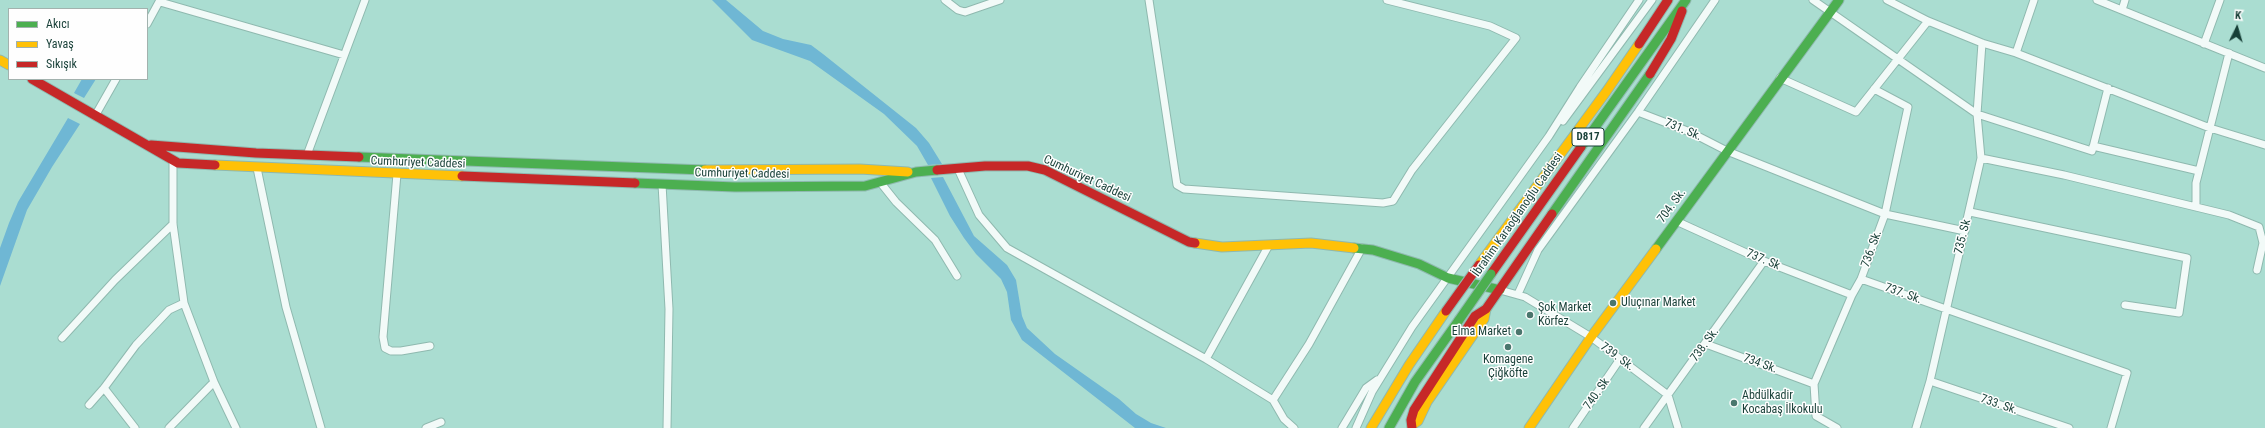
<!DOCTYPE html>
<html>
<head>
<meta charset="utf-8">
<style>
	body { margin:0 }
	#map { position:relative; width:2265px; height:428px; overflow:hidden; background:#aaddd1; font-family:"Roboto Condensed",sans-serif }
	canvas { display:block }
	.legend { position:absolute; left:8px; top:8px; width:140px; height:72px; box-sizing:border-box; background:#fefefe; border:1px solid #a2b2ae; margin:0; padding:5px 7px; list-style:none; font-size:12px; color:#173f37 }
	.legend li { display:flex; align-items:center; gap:8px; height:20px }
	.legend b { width:20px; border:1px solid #a2b2ae }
	.north { position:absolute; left:2217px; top:8px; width:40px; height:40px; -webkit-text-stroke:3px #fefefe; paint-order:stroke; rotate:5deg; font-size:11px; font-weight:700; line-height:16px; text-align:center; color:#173f37 }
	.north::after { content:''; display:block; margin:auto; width:14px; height:18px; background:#173f37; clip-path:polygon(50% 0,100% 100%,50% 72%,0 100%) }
</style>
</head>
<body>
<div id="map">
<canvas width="2265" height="428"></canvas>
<ul class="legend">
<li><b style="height:5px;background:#4caf50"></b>Akıcı</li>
<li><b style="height:5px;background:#ffc107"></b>Yavaş</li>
<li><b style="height:5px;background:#c62828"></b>Sıkışık</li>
</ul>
<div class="north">K</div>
</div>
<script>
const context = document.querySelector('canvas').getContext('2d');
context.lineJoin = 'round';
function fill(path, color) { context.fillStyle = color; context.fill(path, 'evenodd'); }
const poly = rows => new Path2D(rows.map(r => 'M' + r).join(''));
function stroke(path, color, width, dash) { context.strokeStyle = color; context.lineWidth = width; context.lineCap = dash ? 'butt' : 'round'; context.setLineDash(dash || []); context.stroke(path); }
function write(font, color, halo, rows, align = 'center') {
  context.font = font + ' "Roboto Condensed",sans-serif'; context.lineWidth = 3; context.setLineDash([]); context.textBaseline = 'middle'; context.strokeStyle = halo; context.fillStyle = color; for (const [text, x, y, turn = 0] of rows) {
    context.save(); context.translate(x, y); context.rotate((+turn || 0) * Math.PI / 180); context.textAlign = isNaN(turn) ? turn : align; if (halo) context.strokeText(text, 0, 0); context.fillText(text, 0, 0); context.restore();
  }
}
const water = poly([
	[712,0,726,0,763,31,783,39,811,45,823,54,916,128,929,143,942,164,928,165,917,146,884,114,810,61,752,40],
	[82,79,96,79,84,98,74,93],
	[68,118,80,124,52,167,27,210,0,286,0,248,9,223,18,202],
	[943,177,974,236,1007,265,1016,280,1022,316,1027,328,1055,354,1119,399,1136,414,1151,423,1166,428,1135,428,1022,340,1011,320,1007,292,1001,279,976,254,964,238,950,216,931,178]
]);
const street = poly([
	[945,0,958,10,965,12,1000,0],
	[1149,0,1177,185,1184,189,1383,203,1393,201,1412,170,1516,38,1490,26,1387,0],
	[1813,0,1977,114,2092,151,2108,88],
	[1887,0,1928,21,1982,43,2016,53,2210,128,2265,145],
	[2097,0,2265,68],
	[160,2,344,55],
	[2122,10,2125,0],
	[147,24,160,0],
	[2204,44,2220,0],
	[2016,53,2034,0],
	[1780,78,1856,112,1928,21],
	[1638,112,1690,132,1727,151,1885,214,1965,231],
	[95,116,116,79],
	[1563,121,1652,0],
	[2093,146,2199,171],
	[307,155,365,0],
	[1981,158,2064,175,2229,215,2259,227,2263,243,2257,270],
	[173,161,173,224,184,303,214,382,236,428],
	[257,168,286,307,321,428],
	[958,169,979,215,1007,248,1206,359,1273,400,1284,419,1294,428],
	[397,174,383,337,385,348,391,351,401,351,430,346],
	[880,182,896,202,935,240,957,276],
	[662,184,669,309,667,428],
	[2196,207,2196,183,2229,53],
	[1970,212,2187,258,2179,313,2125,305],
	[1676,221,1764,261,1852,295],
	[1861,279,2127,373,2111,428],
	[1500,290,1525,297,1591,337,1668,395,1678,428],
	[1518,294,1538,250,1638,112,1715,0],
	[62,338,115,280,173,224],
	[1706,344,1814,384],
	[1206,359,1269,245],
	[1930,381,2069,428],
	[104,388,135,428],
	[1273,400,1309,344,1362,248],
	[89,405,104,388,136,345,169,310,184,303],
	[169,428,214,382],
	[426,428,441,422],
	[1342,428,1366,388,1377,380],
	[1356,428,1372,392,1412,327,1549,136,1580,87,1639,0],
	[1573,428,1620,359],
	[1644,428,1764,261],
	[1837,428,1816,416,1814,384,1852,295,1861,279,1885,214,1908,107,1874,89],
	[1916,428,1930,381,1981,158,1977,114,1982,43]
]);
const fast = poly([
	[1581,147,1686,0],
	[359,157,705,170],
	[635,183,735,187,865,186,916,172,937,170],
	[1552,214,1650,74],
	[1354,248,1373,250,1419,264,1448,278,1500,290],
	[1656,249,1839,0],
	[1389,428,1415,382,1459,320]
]);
const slow = poly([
	[0,60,9,65],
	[215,165,462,176],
	[705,170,860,169,908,172],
	[1195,243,1222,247,1311,243,1354,248],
	[1479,265,1606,92,1639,44],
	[1412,425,1418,421,1427,402,1484,319,1486,309],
	[1371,428,1409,365,1446,311],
	[1529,428,1591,337,1656,249]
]);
const jam = poly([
	[1639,44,1668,0],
	[1650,74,1671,39,1682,11],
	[32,79,178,163,215,165],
	[151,145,256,153,359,157],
	[937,170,985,166,1028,166,1045,170,1189,242,1195,243],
	[462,176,635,183],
	[1491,274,1581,147],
	[1412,428,1411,420,1414,410,1475,316,1486,309,1552,214]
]);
const fastBridge = poly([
	[1459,320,1491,274]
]);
const jamBridge = poly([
	[1446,311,1479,265]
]);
const markers = [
	[1613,303,4,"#4a766d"],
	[1530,315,4,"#4a766d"],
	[1519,332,4,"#4a766d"],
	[1508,347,4,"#4a766d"],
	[1734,403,4,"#4a766d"]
];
const shields = [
	[1588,137,32]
];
const shieldNames = [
	["D817",1588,137]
];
const streetNames = [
	["731. Sk.",1683,130,23],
	["Cumhuriyet Caddesi",418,163,2],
	["Cumhuriyet Caddesi",742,174,1],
	["Cumhuriyet Caddesi",1087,179,25],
	["704. Sk.",1672,206,-54],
	["İbrahim Karaoğlanoğlu Caddesi",1518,215,-55],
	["735. Sk",1963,237,-76],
	["736. Sk.",1872,249,-70],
	["737. Sk",1763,260,23],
	["737. Sk.",1903,294,20],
	["738. Sk.",1705,345,-54],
	["739. Sk.",1617,357,36],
	["734 Sk.",1760,364,20],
	["740. Sk",1597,394,-55],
	["733. Sk.",1999,405,19]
];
const poiNames = [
	["Uluçınar Market",1621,303],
	["Şok Market",1538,308],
	["Körfez",1538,322],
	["Elma Market",1511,332,"right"],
	["Komagene",1508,360,"center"],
	["Çiğköfte",1508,374,"center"],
	["Abdülkadir",1742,396],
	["Kocabaş İlkokulu",1742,410]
];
fill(water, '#6fb7d4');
stroke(street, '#8fb9af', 9);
stroke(fast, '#8fb9af', 11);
stroke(slow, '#8fb9af', 11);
stroke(jam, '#8fb9af', 11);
stroke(street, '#f2faf8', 7);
stroke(fast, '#4caf50', 9);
stroke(slow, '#ffc107', 9);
stroke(jam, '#c62828', 9);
stroke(fastBridge, '#8fb9af', 11, []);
stroke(jamBridge, '#8fb9af', 11, []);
stroke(fastBridge, '#4caf50', 9);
stroke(jamBridge, '#c62828', 9);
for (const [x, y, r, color] of markers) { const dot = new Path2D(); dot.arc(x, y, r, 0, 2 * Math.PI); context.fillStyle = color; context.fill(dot); stroke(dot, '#fefefe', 1.5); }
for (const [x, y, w] of shields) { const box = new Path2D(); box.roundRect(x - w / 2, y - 9, w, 18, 3); context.fillStyle = '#fefefe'; context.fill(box); stroke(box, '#173f37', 1); }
write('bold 11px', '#173f37', null, shieldNames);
write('12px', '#173f37', '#fefefe', streetNames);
write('12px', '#173f37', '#fefefe', poiNames, 'left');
</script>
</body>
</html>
